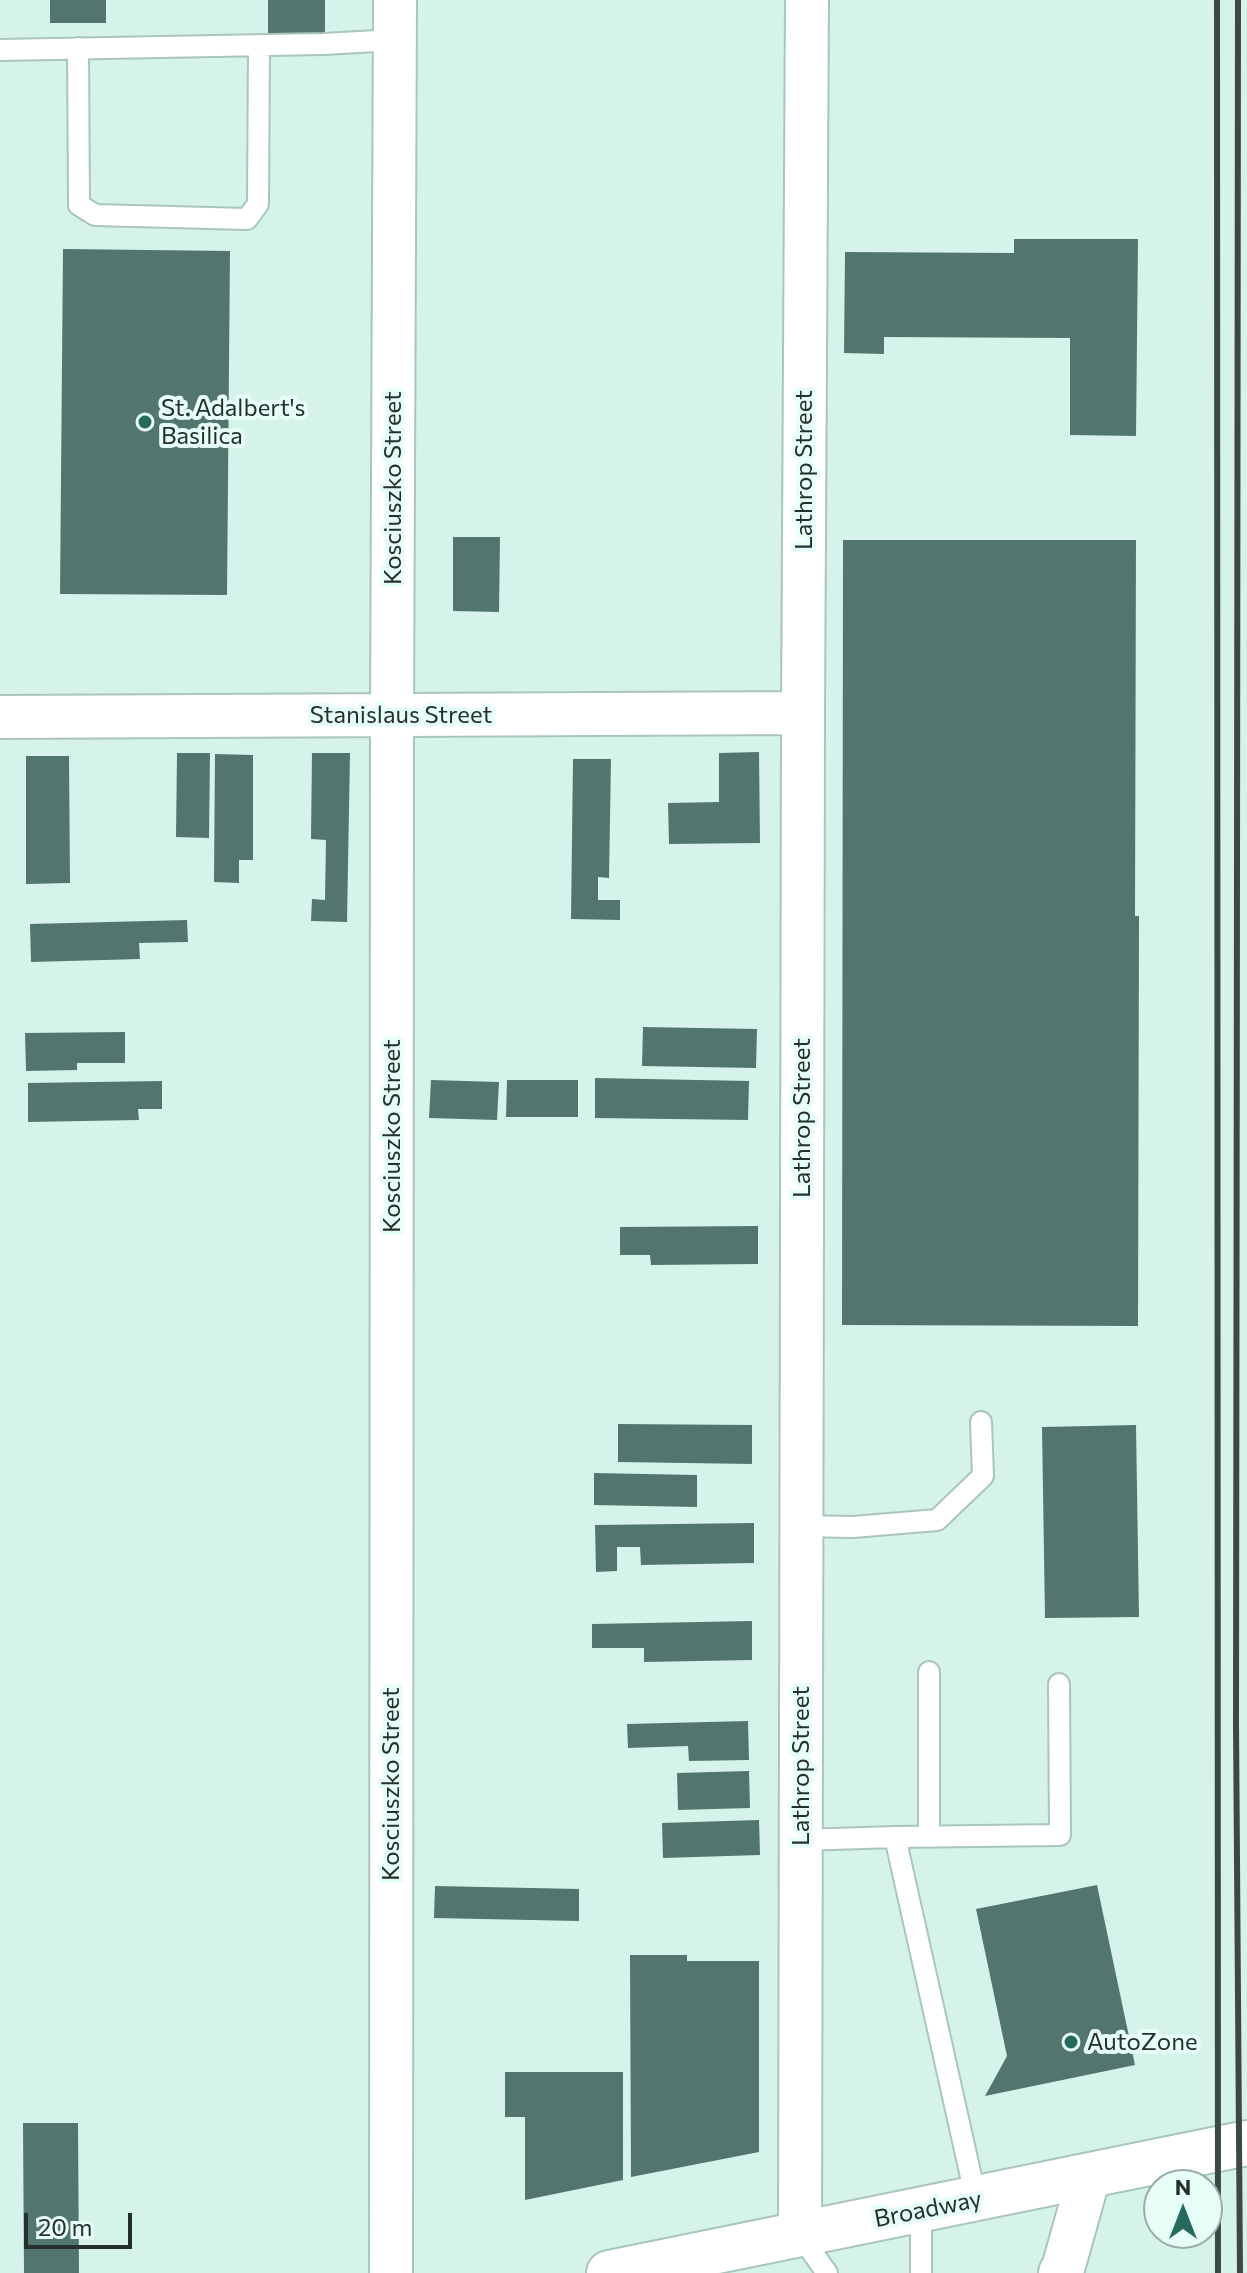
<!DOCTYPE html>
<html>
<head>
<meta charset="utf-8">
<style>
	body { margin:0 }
	#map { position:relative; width:1247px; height:2273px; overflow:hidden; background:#d5f3eb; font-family:Commissioner,sans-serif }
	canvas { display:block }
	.north { position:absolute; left:1143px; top:2169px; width:80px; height:80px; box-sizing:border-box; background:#e7fef8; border:2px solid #99aca7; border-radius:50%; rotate:0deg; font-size:22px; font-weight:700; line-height:32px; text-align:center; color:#25302e }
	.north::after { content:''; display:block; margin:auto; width:28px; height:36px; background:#256a5d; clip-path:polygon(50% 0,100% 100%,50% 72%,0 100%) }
	.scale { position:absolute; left:24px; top:2213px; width:108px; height:36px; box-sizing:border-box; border:4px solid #25302e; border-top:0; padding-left:10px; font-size:24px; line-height:28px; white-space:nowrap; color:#25302e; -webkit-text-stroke:6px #e7fef8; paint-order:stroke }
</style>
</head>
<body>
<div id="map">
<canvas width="1247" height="2273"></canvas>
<div class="north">N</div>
<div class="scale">20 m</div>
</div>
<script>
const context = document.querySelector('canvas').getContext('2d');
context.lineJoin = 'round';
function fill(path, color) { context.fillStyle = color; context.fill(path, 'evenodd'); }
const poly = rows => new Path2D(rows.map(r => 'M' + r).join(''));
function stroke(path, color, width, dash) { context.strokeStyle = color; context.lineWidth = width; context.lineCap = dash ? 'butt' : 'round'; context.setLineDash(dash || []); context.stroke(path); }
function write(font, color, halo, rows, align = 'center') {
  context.font = font + ' Commissioner,sans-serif'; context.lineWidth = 8; context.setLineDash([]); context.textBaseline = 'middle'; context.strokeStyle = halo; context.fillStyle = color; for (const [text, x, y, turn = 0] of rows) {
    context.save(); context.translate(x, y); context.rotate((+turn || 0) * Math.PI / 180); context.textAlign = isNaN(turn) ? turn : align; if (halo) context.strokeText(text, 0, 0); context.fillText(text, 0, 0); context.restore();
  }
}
const building = poly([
	[50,0,106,0,106,23,50,23],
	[268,0,325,0,325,34,268,34],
	[1014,239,1138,239,1136,436,1070,435,1070,338,884,337,884,354,844,353,845,252,1014,253],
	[63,249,230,251,227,595,60,594],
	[453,537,500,537,499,612,453,611],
	[843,540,1136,540,1135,916,1139,916,1138,1326,842,1325],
	[759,752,760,843,669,844,668,803,719,802,719,753],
	[177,753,210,753,209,838,176,837],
	[312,753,350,753,347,922,311,921,312,899,325,900,326,840,311,839],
	[215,754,253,755,253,860,239,860,239,883,214,882],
	[26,756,69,756,70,883,26,884],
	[573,759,611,759,609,878,598,877,598,900,620,900,620,920,571,919],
	[187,920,188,942,139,943,140,959,31,962,30,924],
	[643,1027,757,1029,756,1068,642,1066],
	[125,1032,125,1063,77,1063,77,1070,26,1071,25,1033],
	[595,1078,749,1081,748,1120,595,1118],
	[431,1080,499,1082,497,1120,429,1118],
	[507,1080,578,1080,578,1117,506,1117],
	[162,1081,162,1109,138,1109,139,1120,28,1122,28,1083],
	[758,1226,758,1264,651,1265,650,1255,620,1255,620,1227],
	[618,1424,752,1425,752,1464,618,1462],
	[1136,1425,1139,1617,1045,1618,1042,1427],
	[594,1473,697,1475,697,1507,594,1505],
	[754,1523,754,1563,641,1565,640,1547,617,1547,617,1571,596,1572,595,1525],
	[752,1621,752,1660,644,1662,644,1648,592,1648,592,1624],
	[748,1721,749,1760,689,1761,688,1746,628,1748,627,1724],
	[749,1771,750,1808,678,1810,677,1773],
	[759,1820,760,1855,663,1858,662,1823],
	[1097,1885,1135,2065,985,2096,1007,2056,976,1909],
	[435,1886,579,1889,579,1921,434,1918],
	[630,1955,687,1955,687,1961,759,1961,759,2152,631,2177],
	[505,2072,623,2072,623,2180,525,2200,525,2117,505,2117],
	[23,2123,78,2123,79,2273,24,2273]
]);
const service = poly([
	[78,48,79,205,95,215,247,219,258,204,259,45],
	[0,50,323,44,396,40],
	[801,1526,853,1527,937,1520,983,1476,981,1422],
	[929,1672,929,1837],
	[895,1837,1060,1835,1059,1684],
	[801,1840,895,1837,976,2199],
	[800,2235,827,2273],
	[921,2273,921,2210]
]);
const minor = poly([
	[0,717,803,713],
	[800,2235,803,713,807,0],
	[391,2273,392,715,395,0],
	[1060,2273,1064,2265,1089,2176]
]);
const primary = poly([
	[609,2273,1247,2143]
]);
const rail = poly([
	[1217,0,1218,2273],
	[1238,0,1236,1723,1240,2273]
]);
const markers = [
	[145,422,8,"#256a5d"],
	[1071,2042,8,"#256a5d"]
];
const poiNames = [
	["St. Adalbert's",161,408],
	["Basilica",161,436],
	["AutoZone",1087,2042]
];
const streetNames = [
	["Lathrop Street",804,470,-90],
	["Kosciuszko Street",393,488,-90],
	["Stanislaus Street",401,715],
	["Lathrop Street",802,1118,-90],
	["Kosciuszko Street",392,1136,-90],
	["Lathrop Street",801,1766,-90],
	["Kosciuszko Street",391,1784,-90],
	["Broadway",928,2209,-11]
];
fill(building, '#52766d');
stroke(service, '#a9c5be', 24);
stroke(minor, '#a9c5be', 46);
stroke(primary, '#a9c5be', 48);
stroke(service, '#fff', 20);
stroke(minor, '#fff', 42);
stroke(primary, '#fff', 44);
stroke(rail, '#3b4846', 6);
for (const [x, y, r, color] of markers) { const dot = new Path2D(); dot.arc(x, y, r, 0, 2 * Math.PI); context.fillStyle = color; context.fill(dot); stroke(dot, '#e7fef8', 3); }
write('24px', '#25302e', '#e7fef8', poiNames, 'left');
write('24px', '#25302e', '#e7fef8', streetNames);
</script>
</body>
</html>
